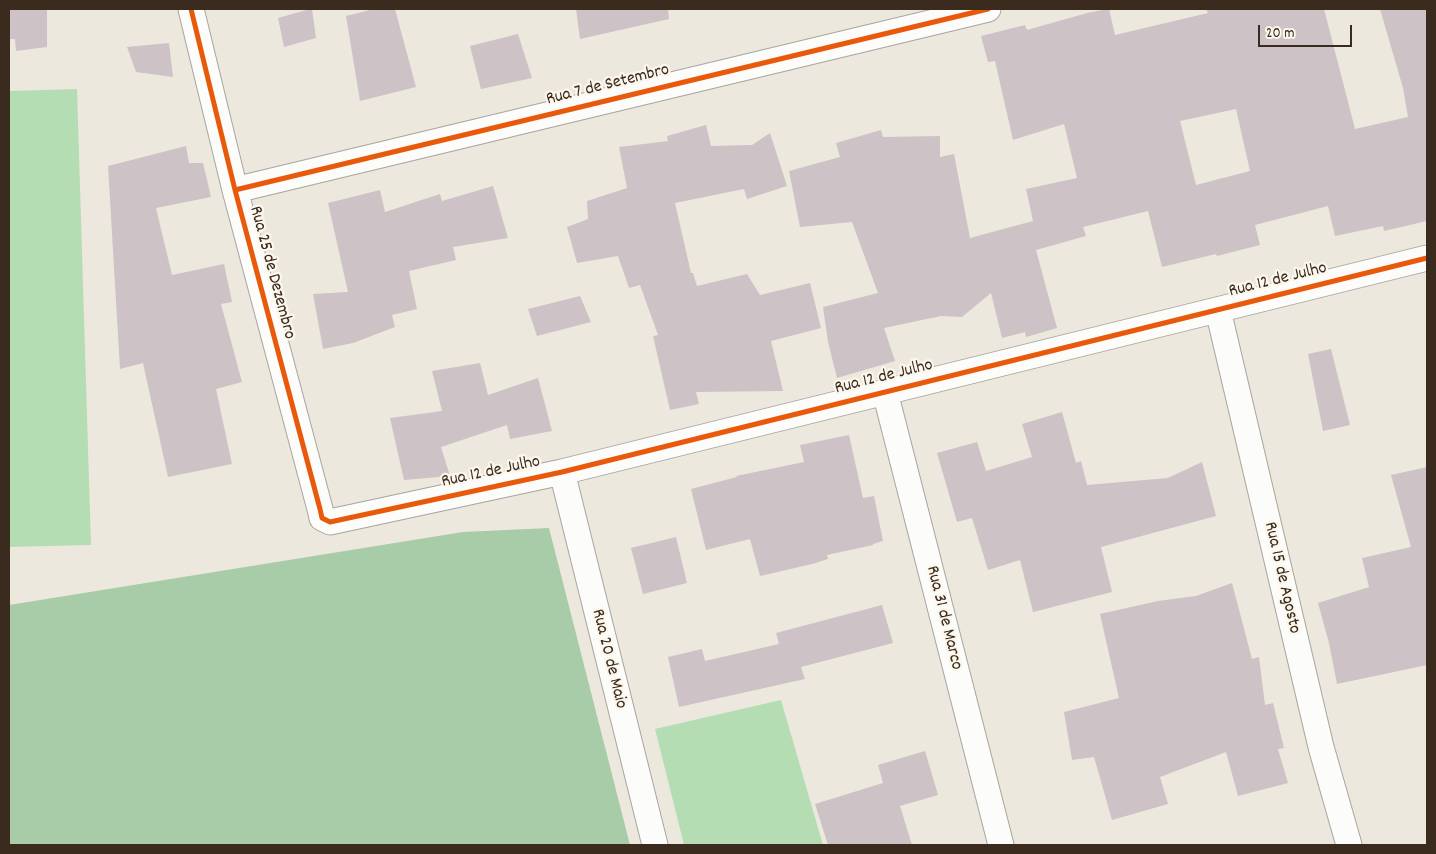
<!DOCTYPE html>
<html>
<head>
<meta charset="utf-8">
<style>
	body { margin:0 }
	#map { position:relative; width:1436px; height:854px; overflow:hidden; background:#ede8dd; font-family:Dekko,sans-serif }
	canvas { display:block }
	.frame { position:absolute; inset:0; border:10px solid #3b2a1e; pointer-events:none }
	.scale { position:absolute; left:1258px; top:25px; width:94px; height:22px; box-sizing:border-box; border:2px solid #3b2a1e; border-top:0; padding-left:6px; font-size:15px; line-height:18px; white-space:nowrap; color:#3b2a1e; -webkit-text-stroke:4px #fbf7ec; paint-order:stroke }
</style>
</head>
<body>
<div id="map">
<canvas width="1436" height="854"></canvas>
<div class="frame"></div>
<div class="scale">20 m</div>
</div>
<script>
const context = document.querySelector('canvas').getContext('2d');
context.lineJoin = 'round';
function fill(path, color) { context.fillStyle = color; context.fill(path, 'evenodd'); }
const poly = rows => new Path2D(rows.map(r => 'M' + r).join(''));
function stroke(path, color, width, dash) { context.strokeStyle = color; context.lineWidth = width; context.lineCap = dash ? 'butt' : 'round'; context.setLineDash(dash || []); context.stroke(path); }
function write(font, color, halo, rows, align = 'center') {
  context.font = font + ' Dekko,sans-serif'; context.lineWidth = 4.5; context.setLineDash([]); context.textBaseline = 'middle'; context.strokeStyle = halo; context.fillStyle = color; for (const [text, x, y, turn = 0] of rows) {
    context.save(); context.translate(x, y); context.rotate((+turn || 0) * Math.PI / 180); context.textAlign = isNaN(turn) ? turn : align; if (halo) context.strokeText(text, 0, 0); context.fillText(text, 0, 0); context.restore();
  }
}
const green = poly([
	[77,89,91,545,9,547,9,91],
	[781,700,823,845,684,845,655,729]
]);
const forest = poly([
	[549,528,630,845,9,845,9,605,463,532]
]);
const building = poly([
	[9,9,47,9,47,47,16,51,15,39,9,39],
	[310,9,312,9,316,38,284,47,278,18],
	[374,9,395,9,416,87,360,101,346,16],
	[576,9,668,9,669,19,580,39],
	[1108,9,1109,9,1115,35,1208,13,1206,9,1324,9,1355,129,1408,117,1403,88,1380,9,1427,9,1427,221,1384,231,1383,226,1335,236,1328,206,1255,225,1260,245,1217,256,1216,254,1162,267,1148,211,1083,227,1086,236,1036,250,1057,328,1026,337,1025,332,1002,338,991,293,962,317,941,316,884,328,895,361,837,378,828,342,823,307,878,293,852,222,800,227,789,171,840,157,836,143,881,130,883,137,940,136,940,157,954,154,970,238,1033,221,1026,189,1077,178,1064,124,1013,140,995,61,988,62,981,36,1025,25,1027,30,1087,13],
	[1236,109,1250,171,1196,185,1180,121],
	[518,34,532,78,481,89,470,46],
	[169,43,173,77,136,72,127,47],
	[706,125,711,146,752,145,770,133,787,186,747,199,744,189,675,203,691,273,693,273,697,286,747,274,760,295,810,283,821,328,771,341,783,391,696,392,699,404,670,410,653,336,658,335,640,285,629,288,618,256,577,263,567,227,588,219,587,201,627,188,619,147,668,141,667,136],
	[186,146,189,163,203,163,211,197,156,208,172,275,224,264,232,302,221,304,242,382,216,389,232,464,168,477,143,363,120,369,108,166],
	[493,186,508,238,453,247,456,260,409,271,417,309,392,315,395,327,353,343,323,349,313,294,348,292,328,203,380,190,385,212,440,194,442,201],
	[580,296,591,322,537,336,528,309],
	[1331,349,1350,425,1323,431,1308,354],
	[480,363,488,395,538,378,552,431,510,439,507,425,441,447,450,476,404,480,390,418,442,411,432,371],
	[1062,412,1076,463,1081,461,1087,485,1168,478,1202,462,1216,516,1101,547,1112,592,1033,612,1020,560,988,570,972,518,957,522,937,453,977,442,986,471,1032,457,1022,424],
	[849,435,863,498,874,496,883,541,873,544,873,545,827,555,828,559,812,564,760,576,750,539,706,550,691,489,737,477,736,476,804,462,800,445],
	[1427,467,1427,665,1337,684,1329,643,1318,603,1369,587,1362,558,1411,547,1391,475],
	[676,537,687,583,643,594,631,548],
	[1232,583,1252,659,1259,657,1265,705,1273,703,1284,748,1278,749,1288,783,1238,796,1226,752,1160,777,1168,804,1112,820,1094,757,1072,760,1064,712,1119,698,1100,614,1158,601,1196,596],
	[882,605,893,643,801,667,805,679,679,707,668,657,702,649,705,661,779,644,776,633],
	[925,751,938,795,900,806,912,845,828,845,815,804,883,783,878,765]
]);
const minor = poly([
	[191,9,235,190,320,509,322,518,330,522,562,472,1427,258],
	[235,190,988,9],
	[1218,310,1321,747,1349,845],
	[885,392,1001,845],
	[562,472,655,845]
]);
const cycleway = poly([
	[191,9,235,190,320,509,322,518,330,522,562,472,1427,258],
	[235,190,988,9]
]);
const streetNames = [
	["Rua 7 de Setembro",608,86,-14],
	["Rua 25 de Dezembro",271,273,75],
	["Rua 12 de Julho",1278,281,-14],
	["Rua 12 de Julho",884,378,-14],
	["Rua 12 de Julho",491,473,-12],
	["Rua 15 de Agosto",1281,578,77],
	["Rua 31 de Marco",943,618,76],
	["Rua 20 de Maio",608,659,76]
];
fill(green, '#b5ddb3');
fill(forest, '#a7cca7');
fill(building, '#cdc2c5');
stroke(minor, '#a9a49d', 27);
stroke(minor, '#fcfcfa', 25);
stroke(cycleway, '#e8590c', 5);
write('18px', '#3b2a1e', '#fbf7ec', streetNames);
</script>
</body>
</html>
